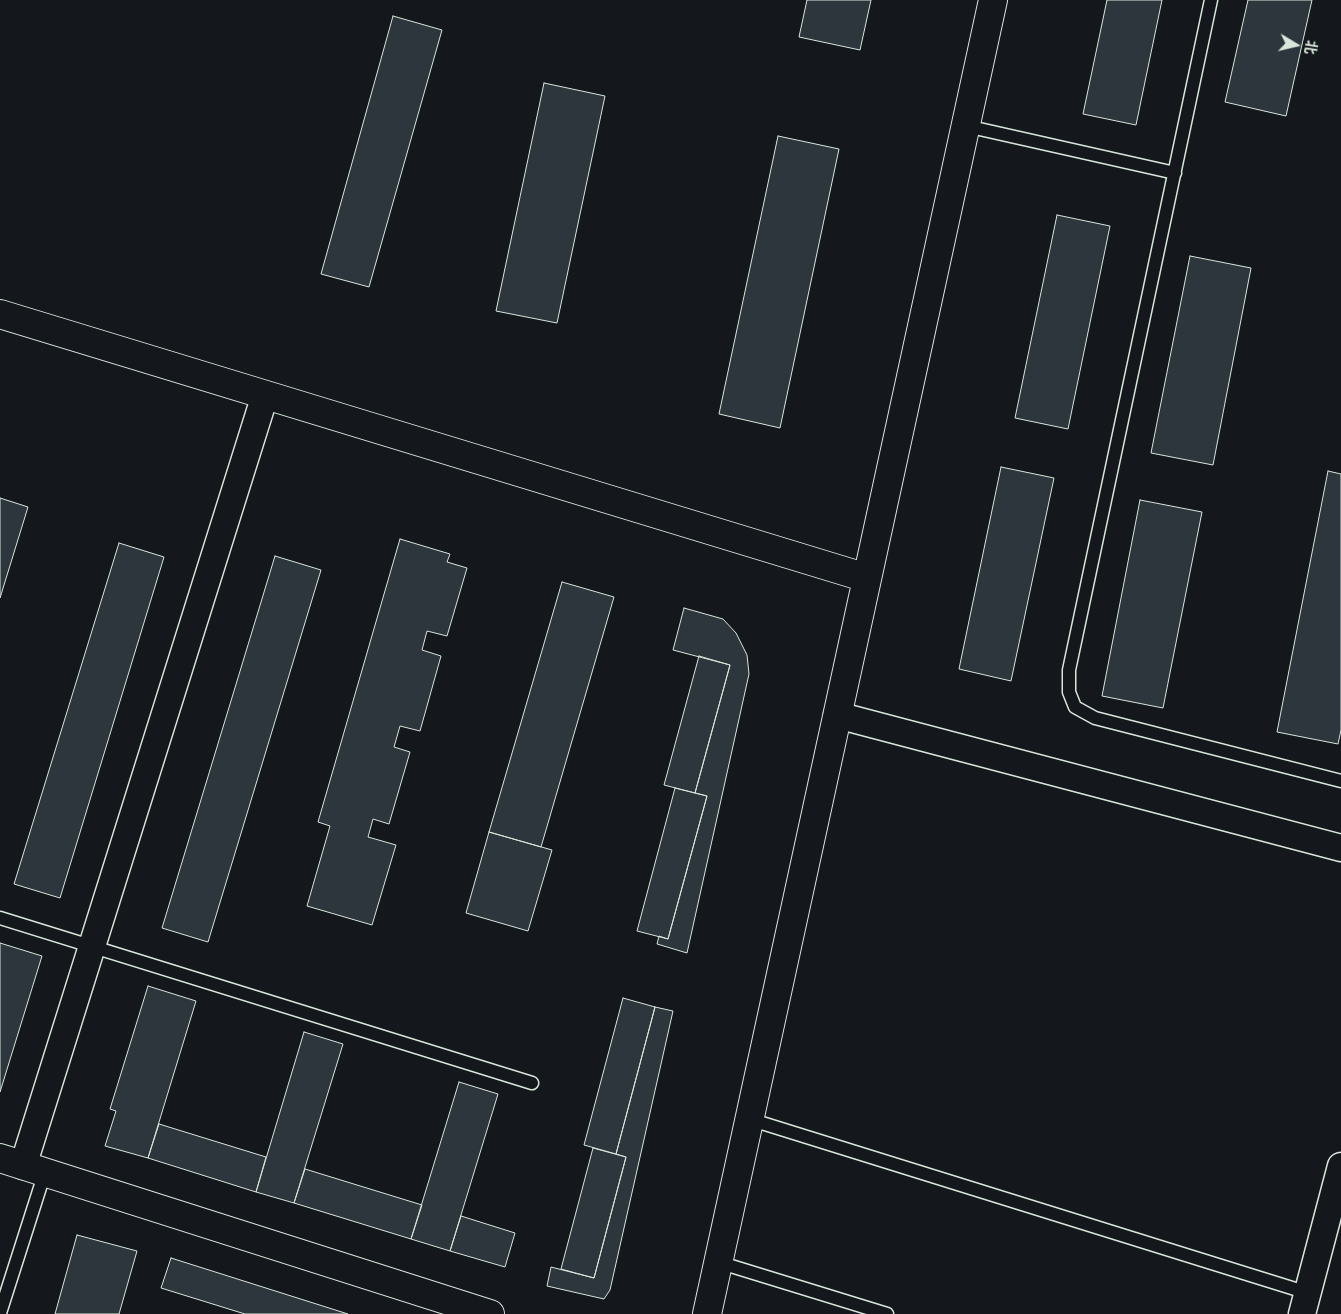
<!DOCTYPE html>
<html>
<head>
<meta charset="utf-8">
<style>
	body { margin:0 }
	#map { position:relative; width:1341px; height:1314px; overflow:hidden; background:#14181c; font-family:Barlow,"Noto Sans SC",sans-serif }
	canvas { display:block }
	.north { position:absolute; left:1271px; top:20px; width:50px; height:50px; -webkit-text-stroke:4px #14181c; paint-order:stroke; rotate:99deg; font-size:14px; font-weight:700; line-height:20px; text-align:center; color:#d8e6dc }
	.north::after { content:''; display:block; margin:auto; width:18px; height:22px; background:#d8e6dc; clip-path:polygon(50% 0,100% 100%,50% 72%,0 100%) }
</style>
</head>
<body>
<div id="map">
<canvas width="1341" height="1314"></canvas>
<div class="north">北</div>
</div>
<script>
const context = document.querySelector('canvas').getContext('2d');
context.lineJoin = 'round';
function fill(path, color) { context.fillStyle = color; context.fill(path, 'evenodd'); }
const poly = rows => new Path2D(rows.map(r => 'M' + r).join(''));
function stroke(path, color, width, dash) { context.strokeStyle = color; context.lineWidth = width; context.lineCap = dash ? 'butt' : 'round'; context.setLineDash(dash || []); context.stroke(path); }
const building = poly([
	[807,0,871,0,860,50,799,37,807,0],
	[1107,0,1162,0,1136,125,1083,114,1107,0],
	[1248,0,1312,0,1286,116,1225,102,1248,0],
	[393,16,442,30,369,287,321,274,393,16],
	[544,83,605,96,557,323,496,311,544,83],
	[778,136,839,149,780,428,719,414,778,136],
	[1057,215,1110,226,1068,429,1015,418,1057,215],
	[1190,256,1251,268,1213,465,1151,453,1190,256],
	[1001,467,1054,478,1011,681,959,669,1001,467],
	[1328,471,1341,474,1341,730,1338,744,1277,732,1328,471],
	[0,498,28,507,0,598,0,498],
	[1140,500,1202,512,1163,708,1102,696,1140,500],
	[400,539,450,554,447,562,467,568,447,636,427,631,422,650,441,656,420,731,400,726,394,747,410,752,389,824,373,819,368,837,396,845,372,925,307,906,330,826,318,822,400,539],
	[119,543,164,557,60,898,14,884,119,543],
	[275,556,321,570,208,942,162,928,275,556],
	[562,582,614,597,541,847,489,832,562,582],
	[684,608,723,619,736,633,747,655,749,674,687,953,657,944,659,936,668,939,707,796,695,793,730,665,673,650,684,608],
	[699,656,730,665,695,793,664,785,699,656],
	[675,788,707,796,668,939,637,931,675,788],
	[489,832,552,850,528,931,466,913,489,832],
	[0,943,42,956,0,1092,0,943],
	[148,986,196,1001,148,1158,105,1146,116,1111,110,1109,148,986],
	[623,998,655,1007,616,1154,584,1145,623,998],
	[655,1007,673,1011,610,1290,604,1299,547,1286,551,1267,594,1278,626,1157,616,1154,655,1007],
	[304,1032,343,1044,294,1203,256,1192,304,1032],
	[459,1082,498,1094,450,1251,411,1239,459,1082],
	[159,1124,266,1157,256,1192,148,1158,159,1124],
	[593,1148,626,1157,594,1278,561,1269,593,1148],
	[305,1169,422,1205,411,1239,294,1203,305,1169],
	[461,1216,515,1233,505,1267,450,1251,461,1216],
	[77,1235,137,1251,119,1314,55,1314,77,1235],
	[171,1258,348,1314,245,1314,161,1288,171,1258]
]);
const lane = poly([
	[1211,0,1069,670,1069,692,1075,707,1095,718,1341,781],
	[966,126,1175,173],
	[0,918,532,1083],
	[749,1119,1308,1293],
	[718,1262,887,1314],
	[0,1313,45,1172]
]);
const street = poly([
	[837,715,1341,848],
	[23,1166,265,395],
	[1302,1314,1341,1166]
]);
const secondary = poly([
	[0,314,867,578],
	[0,1158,490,1314],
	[707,1314,993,0]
]);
fill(building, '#2c363c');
stroke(building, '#d8e6dc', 1);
stroke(lane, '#d8e6dc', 15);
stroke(street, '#d8e6dc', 29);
stroke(secondary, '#d8e6dc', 30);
stroke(lane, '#14181c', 12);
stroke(street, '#14181c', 26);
stroke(secondary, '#14181c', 28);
</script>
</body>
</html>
